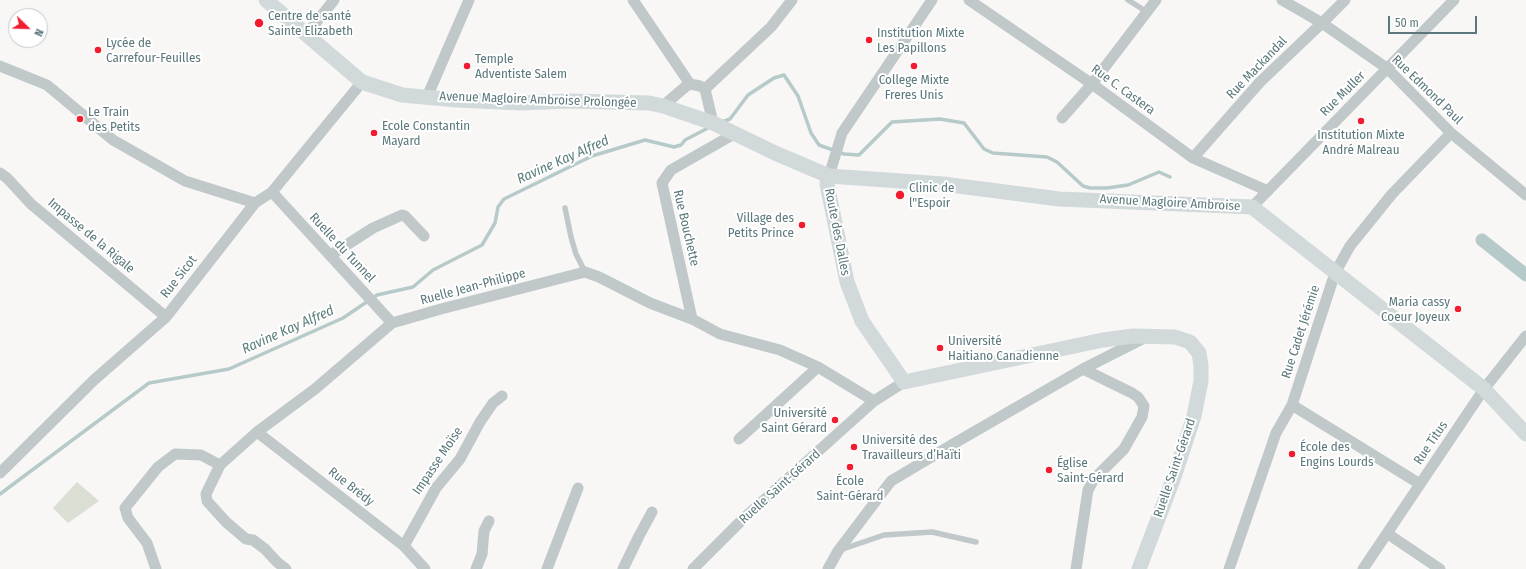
<!DOCTYPE html>
<html>
<head>
<meta charset="utf-8">
<style>
	body { margin:0 }
	#map { position:relative; width:1526px; height:569px; overflow:hidden; background:#f8f7f5; font-family:"Fira Sans Condensed",sans-serif }
	canvas { display:block }
	.north { position:absolute; left:8px; top:8px; width:40px; height:40px; box-sizing:border-box; background:#fff; border:1px solid #bec9cb; border-radius:50%; rotate:113deg; font-size:11px; font-weight:700; line-height:16px; text-align:center; color:#5c787c }
	.north::after { content:''; display:block; margin:auto; width:14px; height:18px; background:#f21b30; clip-path:polygon(50% 0,100% 100%,50% 72%,0 100%) }
	.scale { position:absolute; left:1388px; top:16px; width:89px; height:18px; box-sizing:border-box; border:2px solid #5c787c; border-top:0; padding-left:5px; font-size:12px; line-height:14px; white-space:nowrap; color:#5c787c; -webkit-text-stroke:3px #fff; paint-order:stroke }
</style>
</head>
<body>
<div id="map">
<canvas width="1526" height="569"></canvas>
<div class="north">N</div>
<div class="scale">50 m</div>
</div>
<script>
const context = document.querySelector('canvas').getContext('2d');
context.lineJoin = 'round';
function fill(path, color) { context.fillStyle = color; context.fill(path, 'evenodd'); }
const poly = rows => new Path2D(rows.map(r => 'M' + r).join(''));
function stroke(path, color, width, dash) { context.strokeStyle = color; context.lineWidth = width; context.lineCap = dash ? 'butt' : 'round'; context.setLineDash(dash || []); context.stroke(path); }
function write(font, color, halo, rows, align = 'center') {
  context.font = font + ' "Fira Sans Condensed",sans-serif'; context.lineWidth = 4; context.setLineDash([]); context.textBaseline = 'middle'; context.strokeStyle = halo; context.fillStyle = color; for (const [text, x, y, turn = 0] of rows) {
    context.save(); context.translate(x, y); context.rotate((+turn || 0) * Math.PI / 180); context.textAlign = isNaN(turn) ? turn : align; if (halo) context.strokeText(text, 0, 0); context.fillText(text, 0, 0); context.restore();
  }
}
const green = poly([
	[77,482,99,501,68,523,53,508]
]);
const stream = poly([
	[722,122,730,119,748,95,774,78,784,75,798,96,811,133,819,145,844,154,859,155,892,122,940,119,964,123,984,149,993,153,1047,157,1057,162,1083,186,1090,188,1107,188,1128,185,1159,172,1170,177],
	[0,494,149,383,229,369,343,318,377,295,413,287,433,270,482,245,495,223,498,207,504,199,592,156,645,140,674,147,681,145,685,140,710,127]
]);
const canal = poly([
	[1482,240,1526,275]
]);
const lane = poly([
	[1128,0,1147,12],
	[565,208,571,237,576,254,585,272],
	[840,550,884,535,932,532,976,542]
]);
const street = poly([
	[633,0,690,84],
	[969,0,1092,84,1193,158,1268,191],
	[1282,0,1322,23,1388,69,1451,133,1526,195],
	[306,35,334,0],
	[0,66,47,85,113,140,185,181,255,203],
	[705,89,771,27,792,0],
	[427,97,469,0],
	[663,106,685,87,690,84,700,86,705,89,713,123],
	[1062,118,1092,84,1156,0],
	[1193,158,1260,82,1322,23,1345,0],
	[0,173,7,178,31,204,166,317],
	[829,176,842,133,932,0],
	[272,192,392,323],
	[1252,207,1454,0],
	[331,255,373,228,402,215,405,216,424,236],
	[692,319,662,183,671,170,734,134],
	[1292,405,1420,484],
	[257,432,404,546,425,569],
	[739,439,818,367],
	[220,465,206,494,207,501,226,522,246,539,253,540,265,549,277,562,286,569],
	[0,473,94,380,166,317,255,203,272,192,362,82],
	[1388,534,1440,569],
	[404,546,436,488,460,459,480,422,493,403,502,396],
	[156,569,147,543,128,518,125,508,158,467,175,454,201,455,220,465,257,432,315,389,392,323,441,309,585,272,599,277,650,303,692,319,720,334,780,350,818,367,874,401],
	[476,569,482,554,484,531,489,521],
	[547,569,578,488],
	[623,569,639,536,652,512],
	[693,569,745,517,874,401,904,382],
	[828,569,838,551,891,481,960,440,1083,369,1146,337],
	[1076,569,1088,490,1094,479,1124,449,1142,417,1144,406,1138,397,1132,393,1083,369],
	[1229,569,1276,433,1292,405,1335,273,1350,246,1392,194,1451,133],
	[1363,569,1484,389,1526,336]
]);
const secondary = poly([
	[266,0,362,82,402,95,457,100,521,103,569,101,649,103,663,106,713,123,775,153,829,176,943,184,1059,199,1252,207,1484,389,1526,434],
	[829,176,827,184,847,282,862,321,904,382,1103,340,1133,336,1175,337,1190,342,1199,353,1201,365,1201,381,1194,416,1174,477,1139,569]
]);
const markers = [
	[259,23,5,"#f21b30"],
	[869,40,4,"#f21b30"],
	[98,50,4,"#f21b30"],
	[467,66,4,"#f21b30"],
	[914,66,4,"#f21b30"],
	[80,119,4,"#f21b30"],
	[1361,121,4,"#f21b30"],
	[374,133,4,"#f21b30"],
	[900,195,5,"#f21b30"],
	[802,225,4,"#f21b30"],
	[1458,309,4,"#f21b30"],
	[940,348,4,"#f21b30"],
	[835,420,4,"#f21b30"],
	[854,447,4,"#f21b30"],
	[1292,454,4,"#f21b30"],
	[850,467,4,"#f21b30"],
	[1049,470,4,"#f21b30"]
];
const poiNames = [
	["Centre de santé",268,16],
	["Sainte Elizabeth",268,31],
	["Institution Mixte",877,33],
	["Les Papillons",877,48],
	["Lycée de",106,43],
	["Carrefour-Feuilles",106,58],
	["Temple",475,59],
	["Adventiste Salem",475,74],
	["College Mixte",914,80,"center"],
	["Freres Unis",914,95,"center"],
	["Le Train",88,112],
	["des Petits",88,127],
	["Ecole Constantin",382,126],
	["Mayard",382,141],
	["Institution Mixte",1361,135,"center"],
	["André Malreau",1361,150,"center"],
	["Clinic de",909,188],
	["l\"Espoir",909,203],
	["Village des",794,218,"right"],
	["Petits Prince",794,233,"right"],
	["Maria cassy",1450,302,"right"],
	["Coeur Joyeux",1450,317,"right"],
	["Université",948,341],
	["Haitiano Canadienne",948,356],
	["Université",827,413,"right"],
	["Saint Gérard",827,428,"right"],
	["Université des",862,440],
	["Travailleurs d’Haïti",862,455],
	["École des",1300,447],
	["Engins Lourds",1300,462],
	["Église",1057,463],
	["Saint-Gérard",1057,478],
	["École",850,481,"center"],
	["Saint-Gérard",850,496,"center"]
];
const streetNames = [
	["Rue Mackandal",1257,68,-46],
	["Rue C. Castera",1123,90,36],
	["Rue Edmond Paul",1427,90,44],
	["Rue Muller",1343,94,-45],
	["Avenue Magloire Ambroise Prolongée",538,100,2],
	["Avenue Magloire Ambroise",1170,203,3],
	["Rue Bouchette",686,228,77],
	["Route des Dalles",837,232,79],
	["Impasse de la Rigale",91,236,40],
	["Ruelle du Tunnel",342,248,47],
	["Rue Sicot",179,277,-52],
	["Ruelle Jean-Philippe",473,287,-15],
	["Rue Cadet Jérémie",1301,332,-72],
	["Rue Titus",1431,443,-56],
	["Impasse Moïse",438,461,-56],
	["Ruelle Saint-Gérard",1175,468,-71],
	["Rue Brédy",351,487,38],
	["Ruelle Saint-Gérard",780,487,-42]
];
const waterNames = [
	["Ravine Kay Alfred",563,160,-24],
	["Ravine Kay Alfred",288,330,-24]
];
fill(green, '#daded3');
stroke(stream, '#b6cac9', 3.5);
stroke(canal, '#b6cac9', 13);
stroke(lane, '#c0c8c9', 5.5);
stroke(street, '#c0c8c9', 11);
stroke(secondary, '#d1d9da', 15);
for (const [x, y, r, color] of markers) { const dot = new Path2D(); dot.arc(x, y, r, 0, 2 * Math.PI); context.fillStyle = color; context.fill(dot); stroke(dot, '#fff', 1.5); }
write('13px', '#5c787c', '#fff', poiNames, 'left');
write('13px', '#5c787c', '#fff', streetNames);
write('italic 14px', '#5b7d7b', '#fff', waterNames);
</script>
</body>
</html>
